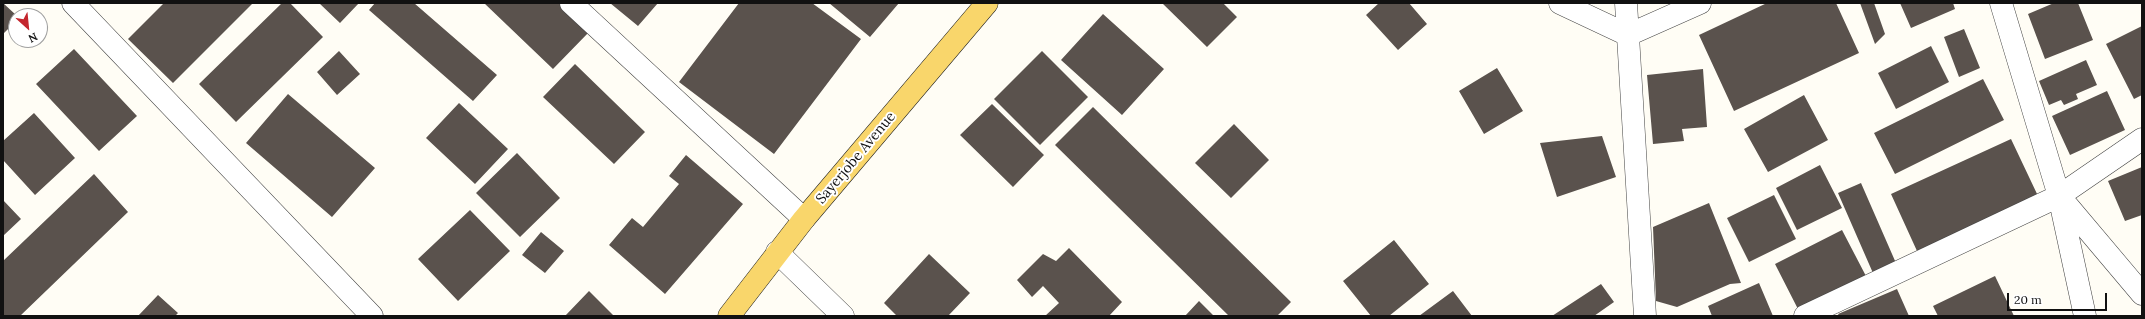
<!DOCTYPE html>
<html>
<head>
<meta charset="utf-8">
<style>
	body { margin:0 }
	#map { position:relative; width:2145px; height:319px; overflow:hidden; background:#fffdf5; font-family:Lora,serif }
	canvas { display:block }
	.frame { position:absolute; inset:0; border:4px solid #111; pointer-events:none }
	.north { position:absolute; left:8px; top:8px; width:40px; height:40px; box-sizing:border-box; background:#fff; border:1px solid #a0a0a0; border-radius:50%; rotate:153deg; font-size:11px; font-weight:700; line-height:16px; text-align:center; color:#111 }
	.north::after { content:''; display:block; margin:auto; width:14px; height:18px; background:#c4262e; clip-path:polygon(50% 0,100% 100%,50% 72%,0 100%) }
	.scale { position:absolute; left:2007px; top:293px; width:100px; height:18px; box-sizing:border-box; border:2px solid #111; border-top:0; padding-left:5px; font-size:12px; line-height:14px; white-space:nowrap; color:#111; -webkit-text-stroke:3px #fff; paint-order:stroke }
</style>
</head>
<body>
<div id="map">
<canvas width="2145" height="319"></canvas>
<div class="frame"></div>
<div class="north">N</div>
<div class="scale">20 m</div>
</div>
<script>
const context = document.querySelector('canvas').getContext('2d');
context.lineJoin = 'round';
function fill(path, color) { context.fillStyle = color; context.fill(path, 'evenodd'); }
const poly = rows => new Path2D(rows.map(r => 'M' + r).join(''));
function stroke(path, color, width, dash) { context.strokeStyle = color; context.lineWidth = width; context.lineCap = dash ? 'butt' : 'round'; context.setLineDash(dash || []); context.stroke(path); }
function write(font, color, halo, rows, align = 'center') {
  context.font = font + ' Lora,serif'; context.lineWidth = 4; context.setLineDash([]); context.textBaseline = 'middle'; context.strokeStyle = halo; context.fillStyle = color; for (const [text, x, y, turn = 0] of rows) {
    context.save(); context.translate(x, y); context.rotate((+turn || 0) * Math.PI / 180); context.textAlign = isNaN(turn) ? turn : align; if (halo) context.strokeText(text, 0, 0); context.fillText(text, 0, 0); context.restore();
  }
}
const building = poly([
	[3,3,16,15,16,21,3,34],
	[164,3,253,3,173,83,128,39],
	[282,3,290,3,323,37,236,122,199,84],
	[319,3,359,3,340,23],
	[375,3,414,3,497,75,473,101,369,10],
	[484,3,559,3,589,32,553,69],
	[610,3,658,3,638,26],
	[739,3,812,3,861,39,774,154,679,82],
	[829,3,899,3,870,37],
	[1162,3,1223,3,1237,17,1207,47],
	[1379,3,1409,3,1427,24,1398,50,1366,15],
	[1767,3,1836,3,1859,53,1734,111,1699,35],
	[1860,3,1874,3,1885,34,1875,44],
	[1900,3,1953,3,1955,9,1911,28],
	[2054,3,2078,3,2093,40,2045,59,2028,14],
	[1103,14,1164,69,1122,115,1061,60],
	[2142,26,2142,95,2134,99,2106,44],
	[1964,29,1980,68,1959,77,1944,37],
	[1931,46,1949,82,1896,109,1878,73],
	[74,49,137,116,99,151,36,84],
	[339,51,360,74,337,95,317,72],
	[1042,51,1088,97,1040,145,994,99],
	[2086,60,2097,85,2076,94,2078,99,2064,105,2061,100,2049,105,2039,81],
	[575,64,645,132,614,164,543,97],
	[1497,68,1523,111,1484,134,1459,91],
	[1703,69,1707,127,1682,129,1684,141,1653,144,1647,75],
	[1983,79,2004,120,1895,174,1874,133],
	[2107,91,2125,130,2070,155,2052,116],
	[288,94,375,168,332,217,246,143],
	[1804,95,1828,140,1768,172,1744,129],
	[459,103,508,149,475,184,426,138],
	[992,104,1044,155,1013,187,960,135],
	[1093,107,1291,302,1277,316,1229,316,1055,145],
	[34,113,75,158,35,195,3,160,3,141],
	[1234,124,1269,160,1231,198,1195,163],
	[1602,136,1616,177,1557,197,1540,143],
	[2011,139,2038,196,1917,251,1891,194],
	[517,153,560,198,520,237,476,193],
	[686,155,743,204,665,294,609,245,632,218,643,227,679,184,669,176],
	[1820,165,1842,208,1797,230,1776,188],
	[2142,167,2142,215,2125,221,2108,181],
	[94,174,128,212,20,316,3,316,3,261],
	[1861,183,1899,270,1876,280,1838,193],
	[1774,195,1796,239,1749,262,1727,218],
	[3,200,21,219,3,236],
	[1709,203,1741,283,1730,284,1677,307,1656,301,1653,227],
	[470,210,510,251,458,301,418,259],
	[1842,230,1867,278,1800,313,1775,264],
	[541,232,564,251,545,273,522,255],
	[1394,240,1429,284,1389,316,1371,316,1343,281],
	[1069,248,1122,302,1109,316,1045,316,1059,303,1043,286,1032,297,1017,280,1043,254,1056,261],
	[929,254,970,293,948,316,897,316,884,303],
	[1995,276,2014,316,1938,316,1933,306],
	[1759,283,1773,316,1712,316,1708,306],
	[1601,284,1614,302,1594,316,1552,316],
	[1897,289,1909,316,1839,316,1838,314],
	[589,291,614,316,565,316],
	[1453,291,1472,316,1419,316],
	[158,295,178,313,175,316,138,316],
	[1199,301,1214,316,1185,316]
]);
const street = poly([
	[73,3,372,316],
	[571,3,804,219],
	[1560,3,1628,35,1700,3],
	[1626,3,1645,316],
	[2001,3,2059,196,2085,316],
	[2061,198,2142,294],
	[777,252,843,316],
	[1805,316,2059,196,2142,139]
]);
const primary = poly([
	[729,316,804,219,987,3]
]);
const streetNames = [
	["Sayerjobe Avenue",856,158,-50]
];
fill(building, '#5a524d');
stroke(street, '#444', 23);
stroke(primary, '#222', 23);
stroke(street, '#fff', 22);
stroke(primary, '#f9d66b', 22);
write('14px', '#111', '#fff', streetNames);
</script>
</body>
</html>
